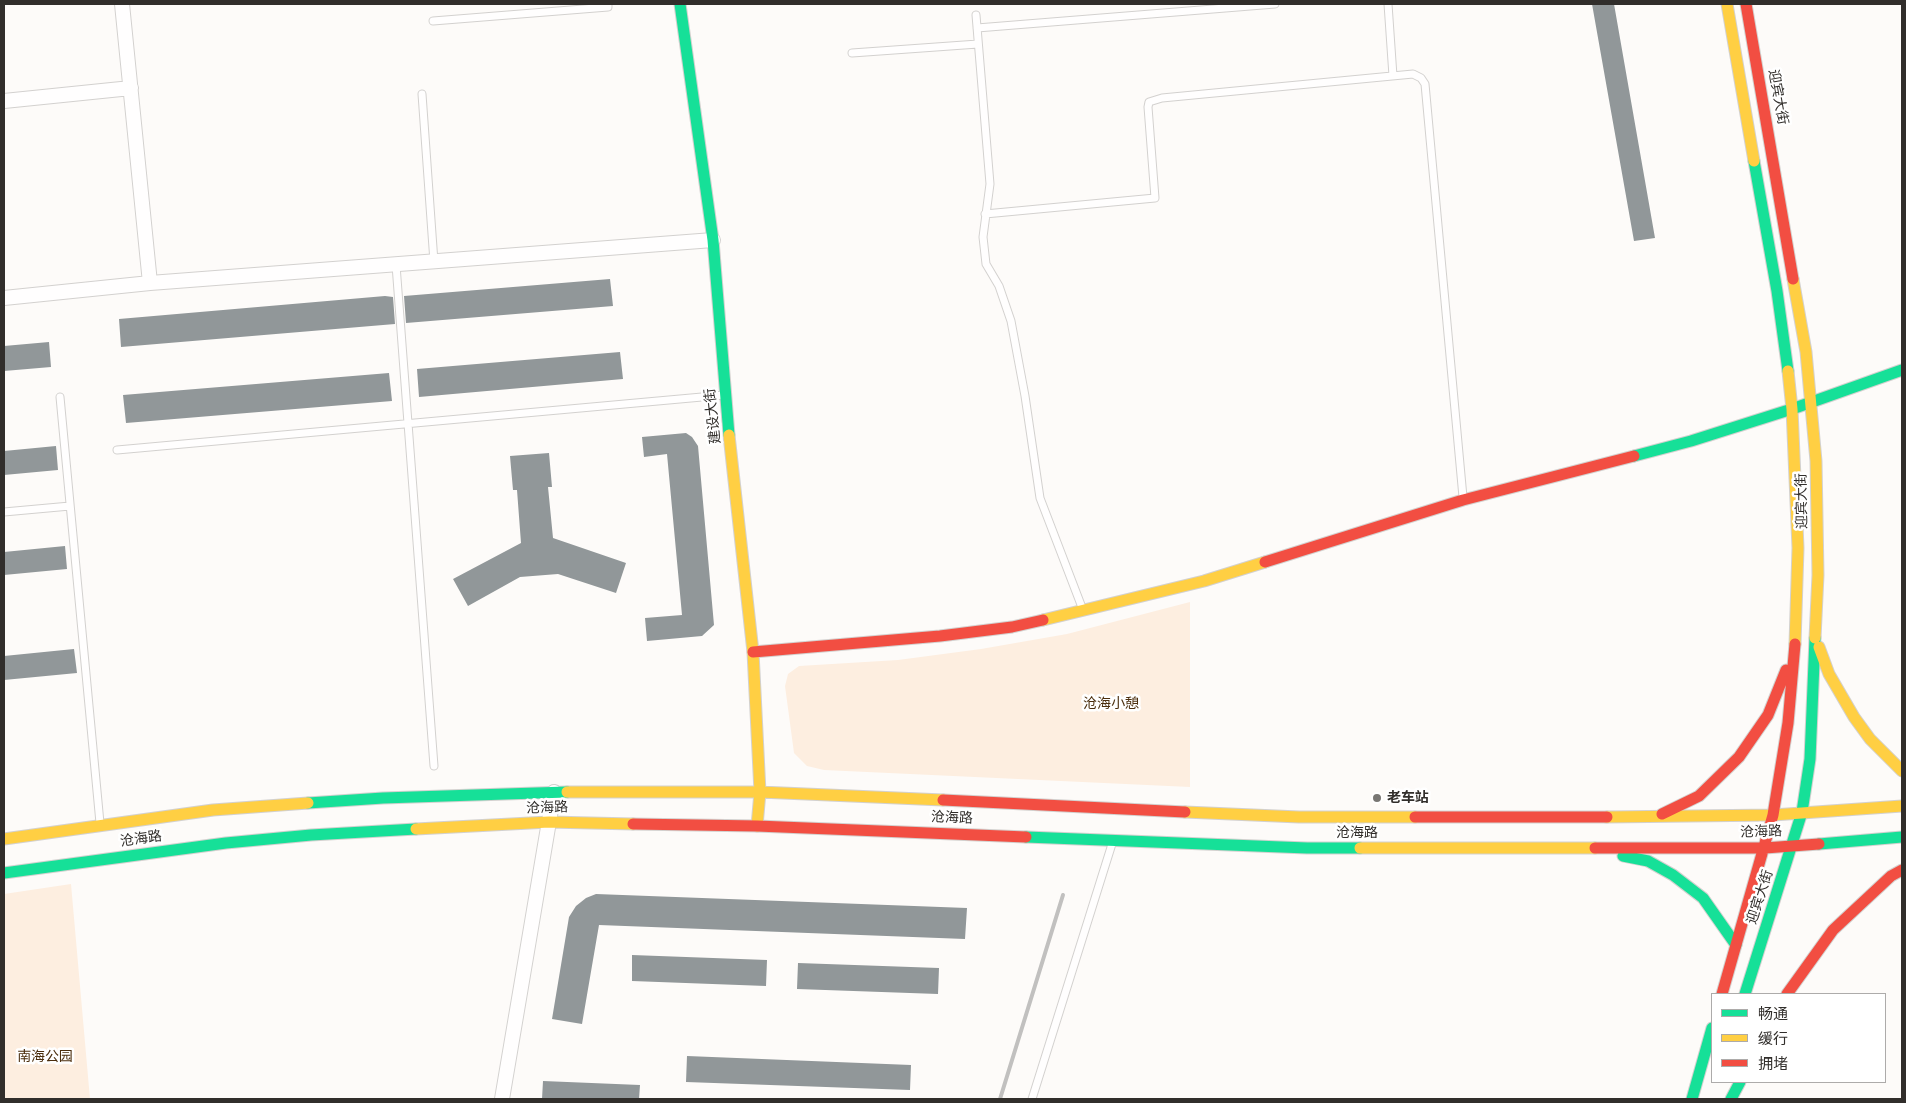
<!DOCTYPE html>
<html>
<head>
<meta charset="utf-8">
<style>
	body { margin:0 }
	#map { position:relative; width:1906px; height:1103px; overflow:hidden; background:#fdfbf9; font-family:Figtree,"Noto Sans SC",sans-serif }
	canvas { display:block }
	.frame { position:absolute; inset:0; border:5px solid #312e2b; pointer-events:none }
	.legend { position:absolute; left:1711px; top:993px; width:175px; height:90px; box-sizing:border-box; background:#fff; border:1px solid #adabaa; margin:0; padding:6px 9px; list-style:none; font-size:15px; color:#312e2b }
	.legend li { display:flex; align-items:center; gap:10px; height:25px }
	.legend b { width:25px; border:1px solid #adabaa }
</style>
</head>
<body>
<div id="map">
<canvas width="1906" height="1103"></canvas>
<div class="frame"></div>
<ul class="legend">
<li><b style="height:6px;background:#16e098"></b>畅通</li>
<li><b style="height:6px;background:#ffcf43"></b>缓行</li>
<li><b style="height:6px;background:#f24e42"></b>拥堵</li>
</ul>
</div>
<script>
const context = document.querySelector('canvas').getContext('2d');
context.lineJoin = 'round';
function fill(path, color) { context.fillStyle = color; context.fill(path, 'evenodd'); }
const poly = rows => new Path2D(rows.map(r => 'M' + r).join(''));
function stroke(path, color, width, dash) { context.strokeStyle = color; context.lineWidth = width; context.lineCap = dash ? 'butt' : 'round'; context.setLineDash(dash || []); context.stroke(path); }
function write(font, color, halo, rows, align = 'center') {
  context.font = font + ' Figtree,"Noto Sans SC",sans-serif'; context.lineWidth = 5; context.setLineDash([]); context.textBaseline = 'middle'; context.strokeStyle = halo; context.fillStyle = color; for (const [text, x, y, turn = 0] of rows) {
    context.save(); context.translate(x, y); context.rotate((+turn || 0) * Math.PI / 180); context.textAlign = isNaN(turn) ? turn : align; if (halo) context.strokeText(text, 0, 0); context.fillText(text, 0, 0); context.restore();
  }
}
const green = poly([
	[1190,602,1190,787,824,770,807,766,794,753,785,686,788,674,799,666,898,660,981,649,1067,634],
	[71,884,90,1099,4,1099,4,894]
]);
const building = poly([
	[1592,4,1614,4,1655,238,1634,241],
	[610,279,613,306,406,323,404,296],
	[385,296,393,297,395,324,121,347,119,319],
	[49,342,51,367,4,371,4,346],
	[620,352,623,379,419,397,417,369],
	[389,373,392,401,126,423,123,395],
	[686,433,692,437,698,446,714,625,702,636,647,641,645,618,682,615,667,454,644,457,642,437],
	[56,446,58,470,4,475,4,451],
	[549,453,552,487,548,487,553,538,626,563,616,593,558,574,520,577,468,606,453,579,521,543,517,490,513,490,510,456],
	[65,546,67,569,4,575,4,552],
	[74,649,77,673,4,680,4,656],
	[596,894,967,908,965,939,599,925,582,1024,552,1019,569,917,576,906,586,898],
	[632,955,767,960,766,986,632,981],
	[798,963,939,968,938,994,797,989],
	[687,1056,911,1065,910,1090,686,1082],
	[543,1081,640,1085,639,1099,542,1099]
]);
const lane = poly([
	[1388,4,1393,76],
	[976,15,990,184,983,237,986,264,999,286,1011,321,1025,396,1040,498,1083,610],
	[433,21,608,7,608,4],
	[977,28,1275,4],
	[852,53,978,44],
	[422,94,434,262],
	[985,214,1155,198,1148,107,1149,102,1162,98,1413,74,1421,78,1425,84,1463,497],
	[396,265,434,766],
	[60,397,100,823],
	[117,450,724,395],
	[4,512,70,506],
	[1032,1099,1112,844]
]);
const street = poly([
	[122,4,150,283],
	[4,101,131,88],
	[4,298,150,283,713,240],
	[502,1099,554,792]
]);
const fast = poly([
	[680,4,713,240,729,435],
	[1754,161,1777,291,1788,371],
	[1634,456,1691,441,1792,409,1902,370],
	[308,803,383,798,567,792],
	[1026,837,1307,848,1360,848],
	[1819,844,1902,837],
	[1623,856,1648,861,1673,875,1703,898,1736,945],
	[4,873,226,843,311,835,416,829],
	[1745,994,1802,812,1810,759,1815,638],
	[1692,1099,1712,1028],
	[1731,1099,1740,1082]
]);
const slow = poly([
	[1727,4,1754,161],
	[1793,279,1806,352,1816,461,1818,575,1815,638],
	[1788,371,1792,409,1798,548,1795,644],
	[729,435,753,652,760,792,757,826],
	[1043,620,1204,581,1265,562],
	[1819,647,1829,674,1854,717,1870,739,1902,771],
	[567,792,760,792,943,800],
	[1185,812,1299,817,1415,817],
	[1607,817,1773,815,1902,806],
	[416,829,549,822,633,824],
	[4,839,213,810,308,803],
	[1360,848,1595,848]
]);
const jam = poly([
	[1746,4,1793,279],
	[1265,562,1463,500,1634,456],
	[753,652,940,636,1012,627,1043,620],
	[943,800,1185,812],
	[1662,814,1699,796,1739,757,1768,715,1786,670],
	[1415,817,1607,817],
	[633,824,757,826,1026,837],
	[1595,848,1765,848,1819,844],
	[1722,994,1773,815,1788,723,1795,644],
	[1787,994,1833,930,1891,876,1902,870]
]);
const rail = poly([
	[1000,1099,1063,895]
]);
const markers = [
	[1377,798,5,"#787673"]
];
const streetNames = [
	["迎宾大街",1778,97,80],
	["建设大街",713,416,-96],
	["迎宾大街",1802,501,-91],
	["沧海路",547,808,-2],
	["沧海路",952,818,2],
	["沧海路",1761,832,-2],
	["沧海路",1357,833],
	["沧海路",141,839,-8],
	["迎宾大街",1760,897,-72]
];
const parkNames = [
	["沧海小憩",1111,704],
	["南海公园",45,1057]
];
const poiNames = [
	["老车站",1387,798]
];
fill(green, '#fdeee0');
fill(building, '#919799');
stroke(lane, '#d3d1cf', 9);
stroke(street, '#d3d1cf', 16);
stroke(fast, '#d3d1cf', 13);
stroke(slow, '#d3d1cf', 13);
stroke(jam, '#d3d1cf', 13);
stroke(lane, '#fffefe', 7);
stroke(street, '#fffefe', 14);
stroke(fast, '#16e098', 11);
stroke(slow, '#ffcf43', 11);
stroke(jam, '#f24e42', 11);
stroke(rail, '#c1c0bf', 4);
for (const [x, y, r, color] of markers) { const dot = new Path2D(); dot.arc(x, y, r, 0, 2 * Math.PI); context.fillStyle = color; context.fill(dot); stroke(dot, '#fff', 2); }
write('14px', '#312e2b', '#fff', streetNames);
write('14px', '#4b2e0d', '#fff', parkNames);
write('bold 14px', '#312e2b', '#fff', poiNames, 'left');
</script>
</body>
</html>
